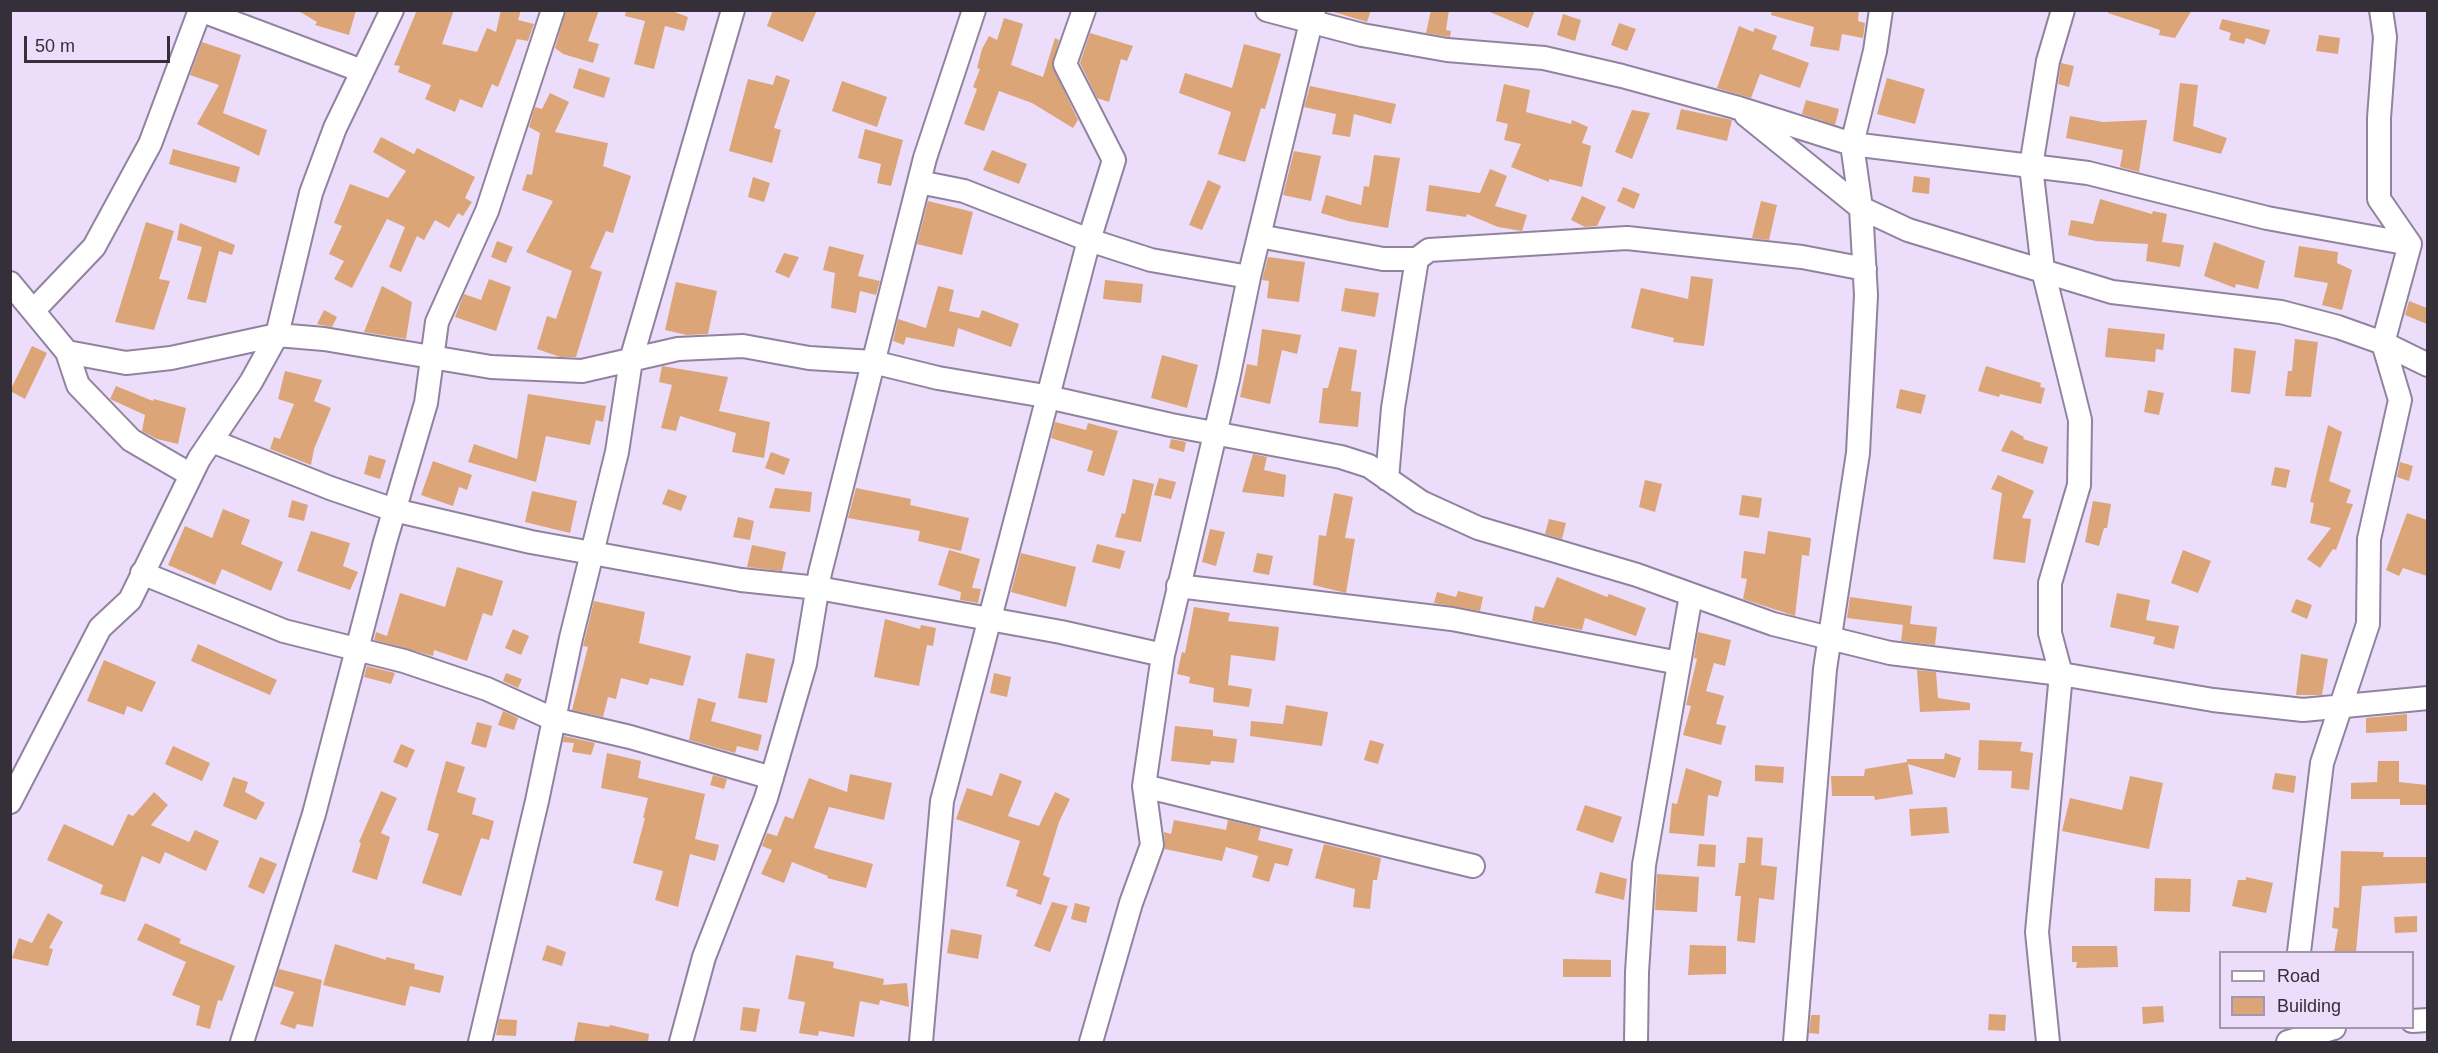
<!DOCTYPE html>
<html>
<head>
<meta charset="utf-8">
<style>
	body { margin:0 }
	#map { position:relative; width:2438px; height:1053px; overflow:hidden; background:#ecddfb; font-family:Helvetica,sans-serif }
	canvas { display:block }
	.frame { position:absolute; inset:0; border:12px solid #352f3a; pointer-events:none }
	.legend { position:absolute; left:2219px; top:951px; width:195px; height:78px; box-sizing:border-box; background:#ecddfb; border:2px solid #a397ae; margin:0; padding:8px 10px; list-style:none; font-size:18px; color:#352f3a }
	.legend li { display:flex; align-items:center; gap:12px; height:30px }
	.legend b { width:30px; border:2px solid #a397ae }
	.scale { position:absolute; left:24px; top:36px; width:146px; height:27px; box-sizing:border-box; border:3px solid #352f3a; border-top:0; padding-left:8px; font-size:18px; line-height:21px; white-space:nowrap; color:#352f3a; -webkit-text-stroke:4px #ecddfb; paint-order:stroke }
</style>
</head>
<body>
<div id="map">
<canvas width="2438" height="1053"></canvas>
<div class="frame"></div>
<ul class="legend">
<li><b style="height:8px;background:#fff"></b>Road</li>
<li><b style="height:16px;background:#dca577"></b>Building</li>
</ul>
<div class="scale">50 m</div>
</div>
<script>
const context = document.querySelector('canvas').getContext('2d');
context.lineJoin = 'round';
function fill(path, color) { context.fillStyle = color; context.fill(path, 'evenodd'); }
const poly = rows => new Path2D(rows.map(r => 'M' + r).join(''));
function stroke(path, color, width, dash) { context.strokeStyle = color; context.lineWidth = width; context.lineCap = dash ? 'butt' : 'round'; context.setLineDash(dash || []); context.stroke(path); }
const building = poly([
	[297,10,356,10,349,35,315,25,317,22],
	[417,10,454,10,442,44,477,52,487,28,496,32,501,10,521,10,518,20,534,24,528,41,517,39,498,87,492,84,482,108,460,99,455,112,425,99,431,85,398,72,400,66,394,65],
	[566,10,599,10,588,41,599,44,593,63,563,54,555,48],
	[626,10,669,10,688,17,684,31,665,26,654,69,634,64,645,21,625,16],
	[773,10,817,10,803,42,767,26],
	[1327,10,1371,10,1367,22],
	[1431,10,1449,10,1446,30,1451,31,1450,37,1426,33],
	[1485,10,1535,10,1528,28],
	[1772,10,1859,10,1858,21,1865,23,1863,38,1842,34,1839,51,1810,46,1814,27,1771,15],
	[2108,10,2192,10,2175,38,2159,35,2160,30,2108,13],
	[1563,14,1581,20,1575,41,1557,35],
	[1004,18,1023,24,1011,65,1043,77,1055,38,1059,40,1052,65,1078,120,1073,128,1032,103,999,91,984,131,964,124,977,89,973,87,980,69,977,68,982,49,989,36,997,40],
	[2222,19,2270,30,2265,45,2246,38,2244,44,2229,40,2231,33,2219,29],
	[1619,23,1636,29,1627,51,1611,45],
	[1739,26,1753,32,1755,28,1777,36,1772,49,1809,63,1800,88,1760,74,1751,98,1717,88],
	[1090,33,1133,46,1127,61,1121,59,1109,102,1097,98,1080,63],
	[2319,35,2340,38,2338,54,2316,51],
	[202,42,241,55,223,113,267,130,259,156,197,124,219,85,190,75],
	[1244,44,1281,54,1265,109,1261,108,1245,162,1218,154,1231,112,1179,93,1185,73,1232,88],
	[2061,63,2074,66,2069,87,2058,84],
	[579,68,610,78,604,98,573,88],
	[776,75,790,80,774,128,781,130,772,163,729,151,748,79,773,85],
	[1887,78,1925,89,1915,124,1877,114],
	[842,81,887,97,877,127,832,111],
	[2180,83,2198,85,2193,126,2227,138,2221,154,2173,141],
	[1504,84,1530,90,1526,112,1571,124,1572,120,1588,127,1582,143,1591,146,1582,187,1549,179,1549,182,1511,167,1521,144,1504,140,1508,124,1496,121],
	[1310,86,1396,104,1391,124,1354,114,1350,137,1332,134,1336,114,1304,107],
	[550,93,569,102,555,132,608,143,603,166,631,176,613,233,606,231,590,268,602,272,576,357,560,357,537,349,547,316,556,319,572,271,526,252,553,201,522,190,527,174,532,175,540,133,529,127,535,107,542,109],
	[1806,100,1839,109,1835,125,1802,114],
	[1681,109,1732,120,1727,141,1676,129],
	[1632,110,1650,113,1632,159,1615,152],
	[2070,116,2103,122,2147,120,2139,172,2120,167,2123,150,2066,138],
	[865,129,903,140,891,186,877,183,881,164,858,158],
	[381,137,414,154,417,148,475,177,465,198,472,202,463,216,458,213,449,228,435,220,424,240,417,236,401,272,389,267,405,227,387,219,352,288,334,279,344,261,329,254,342,226,334,223,350,184,388,198,406,171,373,152],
	[173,149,240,167,236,183,169,164],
	[992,150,1027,164,1019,184,983,170],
	[1294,151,1321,156,1311,201,1283,195],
	[1374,155,1400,158,1388,228,1348,221,1321,213,1326,195,1361,205,1364,186,1369,187],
	[1490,169,1507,176,1495,206,1527,215,1522,231,1498,227,1467,214,1466,217,1426,211,1429,185,1480,193],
	[1914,176,1930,178,1929,194,1912,192],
	[753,177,770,183,764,202,748,197],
	[1208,180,1221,186,1202,230,1189,225],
	[1623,187,1640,194,1634,209,1617,201],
	[1582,196,1606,207,1597,226,1585,227,1571,220],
	[2100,199,2152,214,2153,211,2167,214,2162,242,2184,245,2180,267,2146,261,2148,244,2096,241,2068,235,2071,220,2093,224],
	[928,201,973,212,962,255,917,244],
	[1761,201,1777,205,1769,240,1752,238],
	[146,222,174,231,159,279,170,281,154,330,115,322],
	[180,223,235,245,232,255,219,251,206,303,187,299,202,247,177,240],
	[497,241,513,247,506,263,491,257],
	[2214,242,2265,261,2258,289,2236,284,2235,288,2204,276],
	[829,246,864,255,858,276,880,281,876,295,860,291,856,313,831,308,835,273,823,270],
	[2299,246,2338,252,2337,263,2352,270,2342,310,2322,305,2328,283,2294,277],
	[784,253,799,257,789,278,775,272],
	[1268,257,1305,262,1299,302,1267,298,1269,281,1262,280],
	[1691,276,1713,279,1704,346,1673,342,1674,338,1631,328,1641,288,1688,299],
	[489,279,511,287,496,331,455,317,464,294,481,300],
	[1105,280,1143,284,1141,303,1103,299],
	[676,282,717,291,708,334,687,335,665,330],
	[382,286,412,302,406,339,364,332],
	[938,286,954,290,949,311,979,318,982,310,1019,324,1011,347,958,328,954,347,906,337,904,345,893,341,898,319,926,328],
	[1345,288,1379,293,1375,317,1341,311],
	[2409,301,2427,308,2427,324,2405,315],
	[324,310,337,317,332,327,317,324],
	[2108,328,2165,334,2163,350,2156,349,2155,362,2105,357],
	[1262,329,1301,335,1297,354,1282,350,1270,404,1240,397,1247,364,1257,366],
	[2295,339,2318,342,2311,397,2285,396,2288,371,2292,371],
	[32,346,47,353,25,399,10,391],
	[1339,347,1357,350,1351,391,1361,392,1358,427,1319,423,1323,388,1328,388],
	[2234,348,2256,351,2250,394,2231,392],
	[1162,355,1198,365,1187,408,1151,398],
	[662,366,728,377,719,411,770,422,764,458,732,452,736,433,680,416,676,431,661,428,672,385,659,382],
	[1986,366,2041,383,2040,387,2045,388,2041,404,2000,394,1999,397,1978,391],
	[285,371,322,380,314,401,331,408,314,449,311,465,270,449,274,437,280,439,294,404,278,399],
	[116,386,153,401,154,399,186,408,178,444,157,439,142,431,145,415,110,399],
	[1900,389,1926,395,1921,414,1896,408],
	[2148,390,2164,393,2159,415,2144,412],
	[528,394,606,406,603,422,596,420,590,445,546,436,536,482,468,462,474,444,517,459],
	[1055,422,1086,430,1088,423,1118,431,1104,476,1087,471,1093,451,1051,438],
	[2328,425,2342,432,2329,481,2351,490,2346,503,2353,504,2336,550,2333,549,2320,568,2307,559,2331,528,2310,523,2314,503,2310,502],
	[2011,430,2024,437,2023,439,2048,447,2043,464,2001,451],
	[1171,439,1186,442,1184,452,1169,448],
	[771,452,790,459,784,475,765,468],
	[1253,454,1267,457,1264,470,1286,475,1284,497,1242,492],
	[369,455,386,460,380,479,364,474],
	[433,461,472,475,467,490,459,487,453,506,421,495],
	[2400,462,2413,466,2409,481,2397,477],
	[2275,467,2290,470,2286,488,2271,485],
	[1998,475,2034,491,2022,518,2031,519,2025,563,1993,559,2002,493,1991,489],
	[1159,478,1176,482,1171,499,1154,495],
	[1133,479,1154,484,1141,542,1115,537,1122,513,1125,514],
	[1645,480,1662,484,1655,512,1639,507],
	[775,488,812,492,810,512,769,508],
	[856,488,911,499,910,505,969,518,961,551,918,541,920,531,848,518],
	[668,489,687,496,681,511,662,504],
	[532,491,577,501,570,533,525,522],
	[1334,493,1353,497,1345,538,1355,539,1346,593,1313,585,1319,535,1326,536],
	[1742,495,1762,498,1759,518,1739,515],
	[292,500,308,505,304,521,288,517],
	[2093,501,2111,504,2107,528,2104,528,2099,546,2085,542],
	[223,509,250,520,241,544,283,562,271,591,222,569,215,585,168,565,185,526,212,538],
	[2407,513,2427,520,2427,576,2403,568,2399,576,2386,570],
	[738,517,754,521,750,540,733,537],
	[1549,519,1566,523,1562,539,1545,534],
	[1210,529,1225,532,1216,566,1202,562],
	[311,531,350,543,343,566,358,572,350,590,297,571],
	[1768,531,1811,538,1809,556,1802,555,1795,616,1743,599,1747,579,1741,578,1744,551,1765,554],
	[1097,544,1125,551,1120,569,1092,562],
	[752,545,786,552,782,571,747,567],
	[949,550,980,559,972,588,981,589,978,603,960,600,961,592,938,585],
	[2183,550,2211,561,2198,593,2171,583],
	[1021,553,1076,567,1066,607,1011,592],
	[1257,553,1273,556,1269,575,1253,572],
	[457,567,503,581,492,616,483,613,467,661,434,650,433,656,374,640,376,632,387,636,400,593,445,607],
	[1557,577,1607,597,1609,594,1646,608,1636,636,1585,618,1582,630,1532,621,1535,606,1544,608],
	[1458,591,1483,597,1480,611,1434,603,1437,592,1456,597],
	[2117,593,2150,600,2146,620,2179,626,2174,649,2153,644,2155,637,2110,627],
	[1850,597,1912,606,1910,624,1937,627,1935,645,1901,641,1903,625,1847,618],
	[2296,599,2312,605,2307,619,2291,612],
	[594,601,645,612,639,643,691,656,683,686,650,678,648,685,621,678,616,699,608,697,603,717,572,710,588,647,583,646],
	[1194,607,1230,613,1228,621,1279,627,1275,661,1231,655,1228,685,1252,689,1249,707,1213,702,1214,688,1189,683,1190,677,1177,674,1182,652,1185,653],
	[885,619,920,629,921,625,936,628,933,646,927,645,919,686,874,677],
	[513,629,529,636,521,655,505,648],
	[1698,632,1731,640,1725,666,1714,663,1706,691,1724,696,1716,724,1726,726,1721,745,1683,735,1691,706,1686,705,1697,659,1694,658],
	[198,644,277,680,270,695,191,661],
	[746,653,775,659,767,703,738,698],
	[2301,654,2328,659,2322,695,2296,695],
	[104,660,156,682,142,712,127,706,124,715,87,701],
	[367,666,395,673,391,684,364,677],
	[1917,670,1936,672,1938,698,1970,703,1970,710,1920,712],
	[506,673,522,679,518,688,503,681],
	[994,673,1011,677,1007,697,990,693],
	[698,698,716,703,711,721,762,735,758,751,737,746,735,753,689,740],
	[1286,705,1328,712,1322,746,1250,736,1251,721,1283,724],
	[503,711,518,718,514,730,498,725],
	[2407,714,2407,731,2366,733,2366,718],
	[477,722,492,726,486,748,471,744],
	[1175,726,1213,730,1213,736,1237,739,1234,763,1211,761,1210,765,1171,761],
	[564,736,595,743,591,755,572,752,574,743,563,742],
	[1370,740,1384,744,1378,764,1364,760],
	[1979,740,2022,742,2020,751,2033,753,2029,790,2011,788,2012,771,1978,770],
	[401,744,415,750,407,768,393,762],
	[173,746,210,763,202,781,165,764],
	[607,753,641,761,638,778,705,794,695,839,719,845,715,861,690,854,678,907,655,900,663,871,633,863,645,818,643,818,648,798,601,788],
	[1945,753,1961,758,1955,778,1908,764,1913,794,1875,800,1874,796,1832,796,1831,776,1864,776,1865,769,1907,762,1907,759,1944,759],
	[446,761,465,767,457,792,476,798,472,814,494,821,489,840,481,838,461,896,422,883,439,834,427,830],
	[2378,761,2399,761,2399,782,2427,785,2427,805,2400,805,2400,799,2351,799,2351,783,2377,782],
	[1755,765,1784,767,1783,783,1755,781],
	[1686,768,1722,781,1718,797,1708,795,1704,836,1669,833,1672,803,1677,804],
	[1000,773,1022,781,1008,816,1039,826,1055,792,1070,799,1059,822,1043,875,1050,878,1041,905,1016,896,1018,890,1006,886,1020,841,956,819,967,788,992,796],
	[2275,773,2296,776,2294,793,2272,789],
	[850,774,892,783,884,820,829,807,814,848,873,864,866,888,827,878,828,876,792,862,784,883,761,874,772,850,762,846,767,833,777,836,785,816,793,819,809,778,847,792],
	[713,775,727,779,724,789,710,785],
	[2130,776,2163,783,2149,849,2062,831,2070,798,2122,810],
	[233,777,248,782,245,792,265,803,256,820,223,806],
	[381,791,397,798,381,833,390,837,377,880,352,872,361,843,359,842],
	[154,792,168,805,151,825,189,842,195,830,219,841,206,871,165,852,160,864,142,856,125,902,100,894,103,885,47,860,64,824,113,846,128,814,133,816],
	[1585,805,1622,817,1613,843,1576,830],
	[1947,807,1949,833,1911,836,1909,809],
	[1174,820,1226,830,1228,820,1261,828,1258,840,1293,849,1288,866,1275,863,1269,882,1252,877,1258,856,1226,847,1222,861,1165,849,1164,832,1171,834],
	[1747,837,1763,838,1761,865,1777,867,1774,900,1759,898,1755,943,1737,941,1741,896,1735,896,1739,863,1745,863],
	[1324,844,1381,858,1377,880,1373,880,1370,909,1353,907,1355,889,1315,878],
	[1699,844,1716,845,1715,867,1697,866],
	[2341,851,2384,852,2383,857,2427,857,2427,883,2362,886,2356,952,2334,952,2338,929,2332,928,2334,907,2339,908],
	[260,857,277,864,264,894,248,887],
	[1600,872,1627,879,1624,900,1595,893],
	[1657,874,1699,877,1697,912,1655,910],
	[2246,877,2273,883,2266,913,2232,906,2238,880,2246,880],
	[2155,878,2191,879,2190,912,2154,911],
	[1052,902,1068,906,1050,952,1034,946],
	[1075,903,1090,907,1086,923,1071,919],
	[48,913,63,922,49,948,53,949,48,966,12,958,19,938,32,943],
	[2417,916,2417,932,2395,933,2394,917],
	[145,923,181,939,179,943,235,966,222,1001,218,1000,210,1029,196,1025,200,1006,172,995,186,962,137,940],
	[951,929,982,935,978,959,947,953],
	[335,944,386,960,386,957,415,964,414,969,444,976,440,993,410,986,405,1006,323,985],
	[547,945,566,952,562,966,542,960],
	[1690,945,1726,946,1726,974,1688,975],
	[2072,946,2117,946,2118,967,2076,968,2077,962,2072,962],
	[796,955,834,962,833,968,884,979,883,985,907,983,909,1007,880,1000,879,1005,860,1001,854,1037,819,1031,818,1036,799,1033,805,1002,788,999],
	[1563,959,1611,960,1611,977,1563,977],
	[279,969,322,980,313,1027,297,1024,295,1029,280,1024,294,992,274,986],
	[2163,1006,2164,1022,2143,1024,2142,1007],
	[743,1007,760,1009,756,1032,740,1030],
	[1989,1014,2006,1015,2005,1031,1988,1030],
	[1811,1015,1820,1015,1819,1034,1809,1033],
	[499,1019,517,1020,516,1036,496,1035],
	[578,1022,609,1027,610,1025,649,1034,648,1042,574,1042]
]);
const street = poly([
	[1267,10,1362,35,1447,50,1544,58,1622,76,1735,107,1852,144,2088,173,2267,218,2410,244],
	[2381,10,2385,37,2379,118,2379,199,2410,244],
	[1746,115,1861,208,1908,230,2112,292,2281,312,2338,327,2383,343,2428,365],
	[919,182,964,191,1089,240,1151,260,1249,277],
	[1259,236,1383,259,1417,259,1429,250,1627,238,1802,257,1865,269],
	[10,283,67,352,126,363,171,358,277,335,324,339,491,367,582,371,678,349,743,346,809,358,873,362,938,378,1039,395,1171,425,1341,457,1369,466,1421,502,1478,528,1637,575,1773,624,1890,653,2061,674,2213,700,2303,710,2428,698],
	[34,310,94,247,150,144,200,10,362,71],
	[67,352,78,385,131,440,191,475],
	[212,441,330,488,394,510,531,542,741,580,818,588,1061,632,1163,655],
	[1387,479,1393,408,1417,259],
	[142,573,284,631,404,661,487,689,553,719,630,737,772,778],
	[1178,586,1452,619,1679,663],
	[1144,786,1473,866],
	[10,802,100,628,130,600,199,459,251,382,277,335,311,193,335,128,392,10],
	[2299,952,2322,763,2368,624,2369,539,2400,400,2383,343,2410,244],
	[2412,1021,2428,1020],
	[242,1042,314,814,385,542,426,403,437,322,487,211,553,10],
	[480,1042,537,801,571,638,617,452,631,360,733,10],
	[681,1042,704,957,766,798,805,664,820,573,925,158,974,10],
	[921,1042,942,801,1089,240,1114,160,1065,64,1084,10],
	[1091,1042,1131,903,1152,845,1144,786,1163,655,1228,379,1249,277,1314,10],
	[1636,1042,1637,972,1644,865,1691,595],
	[1795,1042,1825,669,1858,453,1866,295,1861,208,1852,144,1875,51,1881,10],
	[2048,1042,2037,932,2061,674,2050,633,2050,583,2079,485,2080,420,2043,270,2031,166,2048,61,2063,10],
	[2288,1042,2334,1028]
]);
fill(building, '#dca577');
stroke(street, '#91839f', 26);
stroke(street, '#fff', 22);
</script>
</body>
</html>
